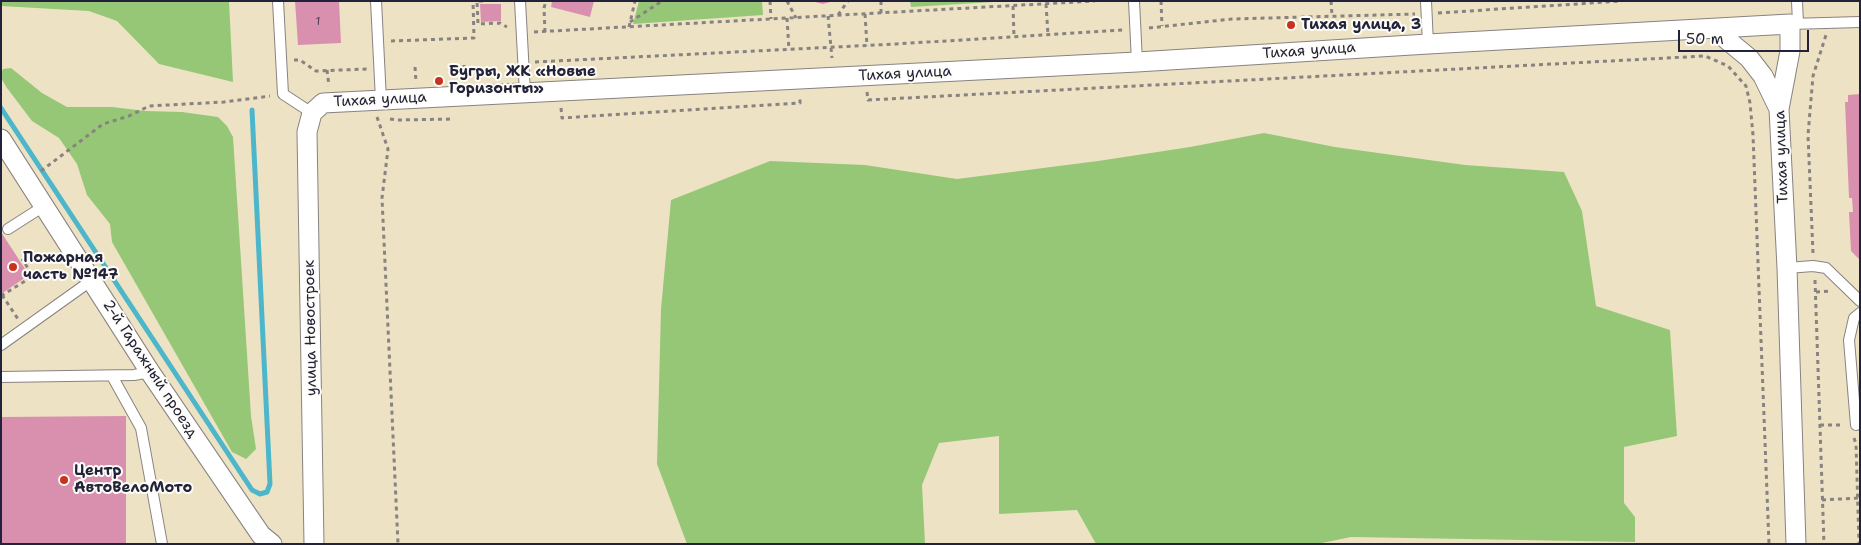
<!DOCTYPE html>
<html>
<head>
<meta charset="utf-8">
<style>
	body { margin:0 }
	#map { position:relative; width:1861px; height:545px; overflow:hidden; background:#ede3c4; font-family:"Shantell Sans",sans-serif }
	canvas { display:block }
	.frame { position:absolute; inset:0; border:2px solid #22223b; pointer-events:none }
	.scale { position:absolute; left:1678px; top:30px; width:131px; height:22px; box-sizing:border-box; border:2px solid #22223b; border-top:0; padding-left:6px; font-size:15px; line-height:18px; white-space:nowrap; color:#22223b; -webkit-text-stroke:4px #fdfcf7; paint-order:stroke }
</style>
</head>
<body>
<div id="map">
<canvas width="1861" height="545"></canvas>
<div class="frame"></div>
<div class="scale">50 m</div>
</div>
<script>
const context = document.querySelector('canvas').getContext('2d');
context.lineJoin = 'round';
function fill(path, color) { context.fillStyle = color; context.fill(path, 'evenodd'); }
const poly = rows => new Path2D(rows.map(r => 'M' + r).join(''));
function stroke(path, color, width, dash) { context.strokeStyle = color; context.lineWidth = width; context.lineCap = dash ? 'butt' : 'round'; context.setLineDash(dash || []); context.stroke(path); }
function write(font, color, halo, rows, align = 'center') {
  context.font = font + ' "Shantell Sans",sans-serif'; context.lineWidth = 4; context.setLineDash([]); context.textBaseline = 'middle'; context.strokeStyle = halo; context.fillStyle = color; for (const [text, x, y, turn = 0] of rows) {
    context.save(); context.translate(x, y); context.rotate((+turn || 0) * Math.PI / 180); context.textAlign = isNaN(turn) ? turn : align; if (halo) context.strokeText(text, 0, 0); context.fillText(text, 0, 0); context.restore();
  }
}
const green = poly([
	[1,1,229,1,233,82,159,64,117,21,89,11,1,6],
	[639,1,762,1,763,15,633,24],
	[910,1,1010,1,911,7],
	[11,68,42,93,67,107,112,107,146,111,182,112,218,117,227,126,233,137,251,416,256,449,246,459,232,452,112,242,110,224,87,195,77,164,59,138,32,121,7,88,1,78,1,74,3,69],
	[1264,133,1335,147,1465,165,1564,172,1582,211,1596,306,1670,330,1677,436,1624,447,1624,503,1635,517,1635,542,1351,537,1317,544,1096,544,1077,510,999,514,999,436,939,443,922,485,925,544,687,544,657,464,661,309,671,200,770,161,865,165,957,179,1098,161,1190,147]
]);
const stream = poly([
	[1,108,252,490,260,494,267,492,270,484,252,110]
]);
const building = poly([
	[295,1,339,1,341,43,298,45],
	[552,1,594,1,590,17,551,7],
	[811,1,830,1,830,2,823,4],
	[480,4,501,4,501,21,481,22],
	[1860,94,1860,260,1851,251,1849,212,1853,212,1852,198,1849,198,1845,102,1848,102,1848,95],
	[1,232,29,275,1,294],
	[126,416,126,544,1,544,1,417]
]);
const path = poly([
	[483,1,477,1,478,24,500,23,507,27],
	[770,1,771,19],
	[787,1,796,18],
	[881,1,881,13],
	[1161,1,1162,26],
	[1331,1,1332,16],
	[1046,4,1048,35],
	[1013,6,1014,37],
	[1438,13,1622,1],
	[865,14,867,46],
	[838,15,848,1],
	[828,16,832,58],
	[787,18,789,50],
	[630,22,662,1],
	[629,27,635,1],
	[1149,28,1232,19,1415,14],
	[534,32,1095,1],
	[545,32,544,8,546,1],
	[391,41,474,38,473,1],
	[294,60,300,60,316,71,367,69],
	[535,62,896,44,1123,30],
	[464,65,465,80],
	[415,67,416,82],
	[327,70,329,86],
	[867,92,868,100,1705,56,1728,66,1746,86,1750,103,1753,135,1769,544],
	[561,108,562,118,800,103,800,96],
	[377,117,388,149,382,198,398,544],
	[390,119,397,120,454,119],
	[41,171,103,124,129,116,149,106,224,102,270,96],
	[1813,253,1808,135,1813,76,1826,35],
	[1815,280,1824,544],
	[1816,292,1830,291],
	[2,295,18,319],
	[1,296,33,276,22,259],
	[1820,425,1844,425],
	[1854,438,1856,444,1859,544],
	[1822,500,1858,498]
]);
const service = poly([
	[278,1,283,94,312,113],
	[376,1,381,100],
	[520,1,525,93],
	[1134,1,1137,62],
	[1426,1,1428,44],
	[1797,1,1798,23],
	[1790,24,1860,22],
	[8,229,44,206],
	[1787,268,1813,266,1826,268,1860,301],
	[1,345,92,280],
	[112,376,141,428,162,544],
	[1,377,134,375,150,372],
	[1856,425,1849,340,1854,318,1860,313]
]);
const minor = poly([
	[1714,29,1749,58,1763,76,1779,109],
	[1,139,150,372,261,535,272,544],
	[314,544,307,132,312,113,323,103,1137,62,1428,44,1790,24,1790,51,1779,109,1787,268,1796,544]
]);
const markers = [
	[1291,25,5,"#c8321e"],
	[439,81,5,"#c8321e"],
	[13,267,5,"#c8321e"],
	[64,480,5,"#c8321e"]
];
const numberNames = [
	["1",318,22]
];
const poiNames = [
	["Тихая улица, 3",1301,25],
	["Бугры, ЖК «Новые",449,72],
	["Горизонты»",449,89],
	["Пожарная",23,258],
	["часть №147",23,275],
	["Центр",74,471],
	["АвтоВелоМото",74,488]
];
const streetNames = [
	["Тихая улица",1309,51,-4],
	["Тихая улица",905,74,-3],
	["Тихая улица",380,100,-3],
	["Тихая улица",1782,157,-92],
	["улица Новостроек",311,328,-91],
	["2-й Гаражный проезд",150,369,57]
];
fill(green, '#96c777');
stroke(stream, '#4db6ca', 5);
fill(building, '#d990ae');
stroke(service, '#888280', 12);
stroke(minor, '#888280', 21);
stroke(path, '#888280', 3, [4, 4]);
stroke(service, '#fff', 10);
stroke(minor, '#fff', 19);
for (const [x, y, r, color] of markers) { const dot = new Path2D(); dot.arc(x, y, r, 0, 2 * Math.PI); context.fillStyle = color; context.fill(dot); stroke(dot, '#fdfcf7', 2); }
write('12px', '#503e58', null, numberNames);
write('bold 15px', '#22223b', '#fdfcf7', poiNames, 'left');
write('15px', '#22223b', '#fdfcf7', streetNames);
</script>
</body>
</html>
